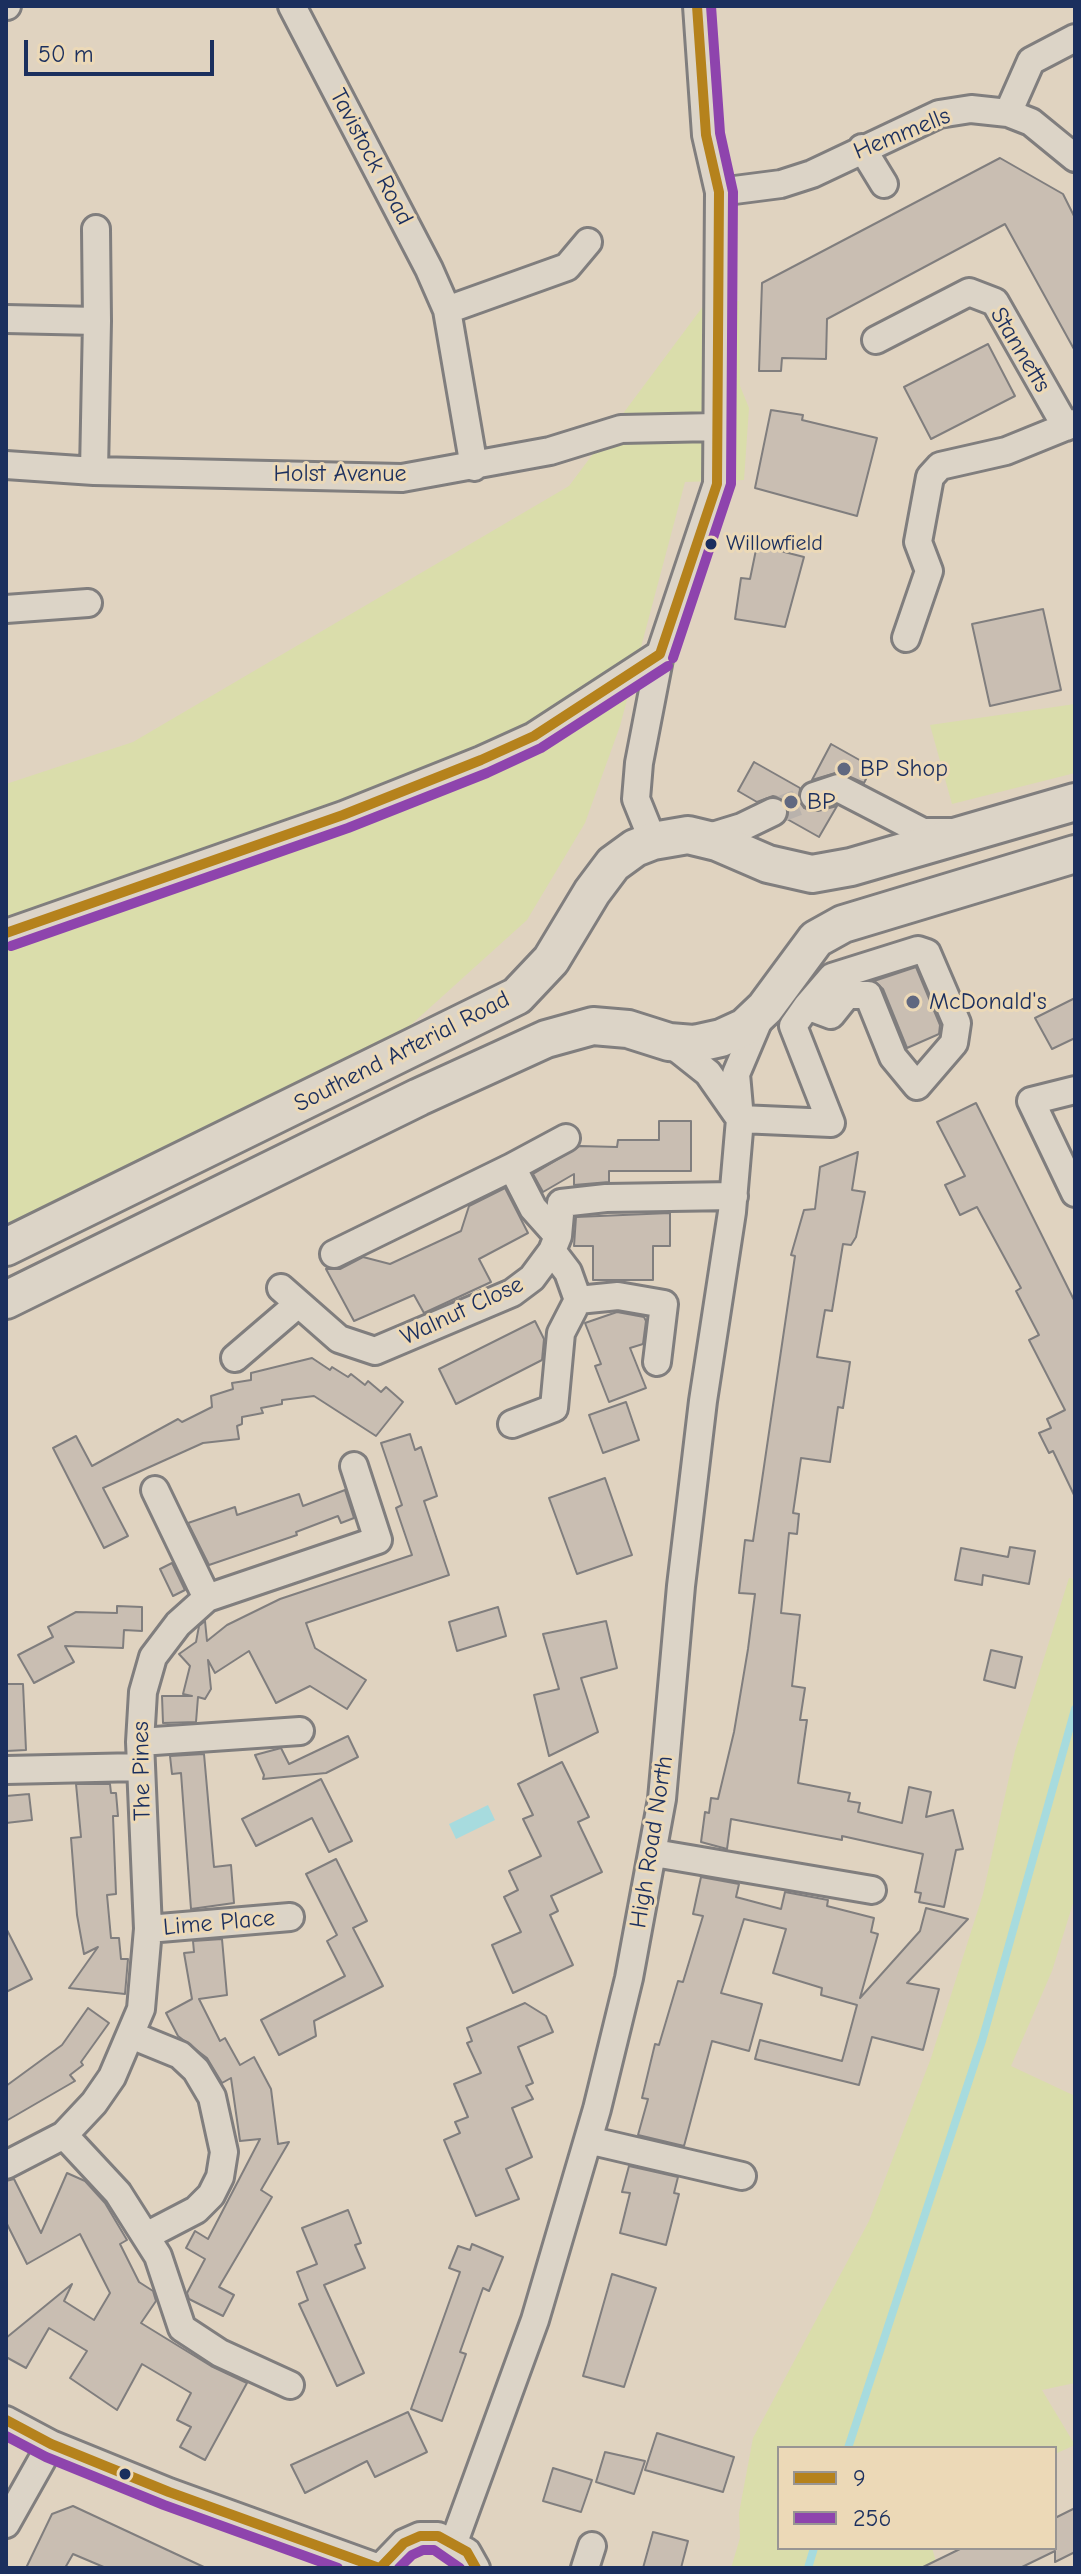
<!DOCTYPE html>
<html>
<head>
<meta charset="utf-8">
<style>
	body { margin:0 }
	#map { position:relative; width:1081px; height:2574px; overflow:hidden; background:#e0d3c0; font-family:"Comic Neue",sans-serif }
	canvas { display:block }
	.frame { position:absolute; inset:0; border:8px solid #1b2f5e; pointer-events:none }
	.legend { position:absolute; left:777px; top:2446px; width:280px; height:104px; box-sizing:border-box; background:#ecd9b7; border:2px solid #989593; margin:0; padding:10px 14px; list-style:none; font-size:24px; color:#1b2f5e }
	.legend li { display:flex; align-items:center; gap:16px; height:40px }
	.legend b { width:40px; border:2px solid #989593 }
	.scale { position:absolute; left:24px; top:40px; width:190px; height:36px; box-sizing:border-box; border:4px solid #1b2f5e; border-top:0; padding-left:10px; font-size:24px; line-height:28px; white-space:nowrap; color:#1b2f5e; -webkit-text-stroke:6px #ecd9b7; paint-order:stroke }
</style>
</head>
<body>
<div id="map">
<canvas width="1081" height="2574"></canvas>
<div class="frame"></div>
<ul class="legend">
<li><b style="height:10px;background:#b5821c"></b>9</li>
<li><b style="height:10px;background:#8e44ad"></b>256</li>
</ul>
<div class="scale">50 m</div>
</div>
<script>
const context = document.querySelector('canvas').getContext('2d');
context.lineJoin = 'round';
function fill(path, color) { context.fillStyle = color; context.fill(path, 'evenodd'); }
const poly = rows => new Path2D(rows.map(r => 'M' + r).join(''));
function stroke(path, color, width, dash) { context.strokeStyle = color; context.lineWidth = width; context.lineCap = dash ? 'butt' : 'round'; context.setLineDash(dash || []); context.stroke(path); }
function write(font, color, halo, rows, align = 'center') {
  context.font = font + ' "Comic Neue",sans-serif'; context.lineWidth = 6; context.setLineDash([]); context.textBaseline = 'middle'; context.strokeStyle = halo; context.fillStyle = color; for (const [text, x, y, turn = 0] of rows) {
    context.save(); context.translate(x, y); context.rotate((+turn || 0) * Math.PI / 180); context.textAlign = isNaN(turn) ? turn : align; if (halo) context.strokeText(text, 0, 0); context.fillText(text, 0, 0); context.restore();
  }
}
const green = poly([
	[739,301,740,386,749,408,744,480,685,482,620,726,585,823,527,920,393,1041,6,1231,6,784,133,742,569,486,704,305],
	[1075,704,1075,773,952,804,930,725],
	[1069,1578,1075,1579,1075,1897,1052,1971,1011,2066,1075,2096,1075,2383,1042,2390,1075,2445,1055,2454,1055,2448,779,2448,779,2548,932,2548,938,2568,731,2568,740,2538,739,2513,753,2438,869,2221,931,2058,983,1894,1015,1751]
]);
const water = poly([
	[488,1805,495,1820,456,1839,449,1824]
]);
const stream = poly([
	[848,2448,982,2041,1075,1709],
	[808,2568,814,2548]
]);
const building = poly([
	[1000,158,1063,194,1075,218,1075,351,1005,224,827,319,826,359,782,358,781,371,759,371,762,283,1000,158],
	[988,344,1015,396,931,439,904,387,988,344],
	[771,410,803,415,802,420,877,438,857,516,755,488,771,410],
	[757,545,804,557,785,627,735,619,741,578,750,579,757,545],
	[1043,609,1061,690,990,706,972,624,1043,609],
	[831,744,872,767,864,783,839,772,812,780,831,744],
	[754,762,800,788,799,800,804,808,818,811,837,806,819,837,787,819,788,806,781,798,773,796,757,802,738,791,754,762],
	[916,967,940,1025,939,1034,907,1048,883,989,874,981,916,967],
	[1075,998,1075,1038,1052,1049,1035,1018,1075,998],
	[976,1103,1075,1302,1075,1497,1053,1451,1049,1453,1039,1433,1051,1428,1047,1419,1065,1410,1029,1340,1039,1335,1016,1291,1021,1288,977,1207,960,1215,945,1185,965,1176,937,1122,976,1103],
	[659,1121,691,1121,691,1171,609,1171,609,1182,574,1185,574,1174,543,1192,533,1174,580,1146,617,1147,618,1140,659,1140,659,1121],
	[858,1152,852,1190,865,1192,856,1237,851,1245,843,1244,832,1311,825,1310,817,1357,850,1362,843,1408,838,1407,830,1462,801,1458,793,1513,799,1514,797,1534,789,1533,781,1613,800,1615,792,1686,805,1688,800,1720,807,1720,798,1783,850,1793,848,1801,860,1803,858,1812,902,1823,909,1787,931,1792,926,1817,953,1810,963,1849,956,1850,944,1907,919,1902,921,1893,915,1892,923,1854,842,1836,842,1840,731,1819,727,1849,701,1842,705,1812,709,1813,711,1798,718,1799,734,1732,748,1649,755,1594,739,1593,745,1540,753,1541,795,1256,791,1255,804,1210,815,1209,820,1167,858,1152],
	[505,1188,528,1233,479,1259,491,1282,424,1313,414,1295,354,1321,326,1269,340,1269,363,1257,390,1264,461,1231,469,1206,505,1188],
	[670,1213,670,1246,653,1246,653,1280,593,1280,593,1246,574,1246,576,1217,670,1213],
	[617,1312,644,1317,646,1321,643,1344,630,1348,646,1388,609,1402,595,1366,601,1364,585,1323,617,1312],
	[535,1321,544,1339,542,1360,456,1404,439,1369,535,1321],
	[312,1358,330,1370,332,1367,348,1377,351,1374,365,1385,368,1381,381,1392,386,1387,403,1402,376,1436,314,1396,282,1400,282,1404,261,1408,263,1413,242,1417,242,1424,237,1426,239,1439,203,1443,103,1488,128,1536,104,1548,53,1448,76,1436,92,1466,178,1419,182,1422,212,1407,211,1396,233,1389,232,1383,251,1380,251,1373,312,1358],
	[626,1402,639,1440,603,1453,589,1415,626,1402],
	[410,1434,415,1450,421,1447,437,1496,424,1501,449,1575,306,1623,315,1648,366,1680,347,1709,310,1686,276,1703,249,1651,215,1673,208,1660,211,1689,205,1699,198,1697,196,1722,163,1723,162,1696,192,1696,183,1694,190,1666,179,1654,196,1642,199,1626,205,1621,207,1641,227,1625,280,1599,412,1555,396,1508,402,1505,381,1443,410,1434],
	[605,1478,632,1555,577,1574,549,1498,605,1478],
	[345,1490,354,1518,341,1523,338,1516,296,1532,297,1535,209,1565,188,1523,235,1507,237,1515,299,1494,303,1506,345,1490],
	[1010,1547,1035,1551,1029,1584,983,1575,982,1585,955,1580,961,1548,1008,1557,1010,1547],
	[172,1563,185,1590,173,1596,160,1569,172,1563],
	[117,1606,142,1607,142,1631,124,1630,123,1648,65,1646,74,1662,34,1683,18,1655,53,1637,48,1627,76,1612,117,1613,117,1606],
	[498,1607,506,1636,457,1651,449,1622,498,1607],
	[606,1621,617,1668,581,1678,598,1732,549,1756,534,1695,559,1689,543,1634,606,1621],
	[991,1650,1022,1657,1015,1688,984,1680,991,1650],
	[6,1684,23,1684,26,1750,6,1751,6,1684],
	[348,1736,358,1757,326,1773,263,1779,264,1775,255,1755,281,1748,289,1764,348,1736],
	[204,1754,214,1867,231,1865,234,1903,191,1909,181,1773,172,1774,170,1756,204,1754],
	[562,1762,589,1817,578,1822,602,1872,551,1896,558,1911,550,1915,573,1965,513,1993,492,1945,521,1932,504,1897,518,1890,509,1871,541,1856,523,1819,533,1815,518,1784,562,1762],
	[321,1779,352,1841,329,1852,312,1818,256,1846,242,1819,321,1779],
	[76,1784,110,1784,111,1793,116,1793,118,1816,113,1816,116,1894,107,1895,111,1938,119,1938,121,1959,128,1959,125,1994,69,1988,98,1947,84,1954,77,1915,71,1838,81,1837,76,1784],
	[29,1794,32,1820,6,1823,6,1796,29,1794],
	[336,1859,367,1921,353,1928,383,1986,314,2021,316,2036,279,2055,261,2020,345,1976,327,1941,337,1935,306,1874,336,1859],
	[701,1877,739,1884,736,1897,781,1909,785,1892,828,1900,827,1906,874,1918,871,1932,878,1934,860,1998,920,1931,926,1908,968,1919,907,1983,939,1989,923,2050,872,2037,859,2085,755,2059,760,2040,842,2061,857,2005,821,1995,822,1988,773,1973,786,1929,744,1919,721,1993,762,2004,749,2051,712,2041,684,2146,638,2135,648,2099,642,2098,655,2044,659,2045,678,1981,683,1982,703,1916,693,1914,701,1877],
	[6,1928,32,1979,6,1992,6,1928],
	[222,1939,227,1995,199,1999,220,2041,225,2038,240,2065,254,2057,271,2089,278,2144,289,2142,261,2190,272,2197,219,2287,234,2295,223,2316,189,2299,187,2293,205,2259,186,2248,195,2231,208,2239,260,2139,240,2141,231,2078,222,2083,207,2058,178,2036,166,2013,192,1999,184,1953,194,1952,193,1941,222,1939],
	[525,2003,546,2016,553,2032,518,2047,533,2083,526,2086,533,2099,512,2108,532,2157,506,2169,519,2199,476,2216,444,2140,460,2133,455,2122,468,2117,454,2084,481,2073,467,2043,472,2041,467,2028,525,2003],
	[88,2008,109,2023,81,2062,83,2065,70,2075,75,2081,6,2121,6,2086,62,2045,88,2008],
	[629,2166,678,2177,674,2193,679,2194,666,2245,620,2233,630,2193,622,2192,629,2166],
	[67,2173,85,2181,105,2203,127,2240,120,2244,139,2282,153,2291,156,2301,141,2323,211,2366,247,2383,205,2460,180,2447,191,2427,177,2420,191,2393,142,2364,117,2410,70,2378,87,2351,49,2328,26,2368,6,2357,6,2338,72,2284,64,2301,94,2320,110,2293,80,2234,27,2264,6,2222,6,2181,14,2179,41,2233,67,2173],
	[348,2210,361,2243,355,2245,365,2268,324,2285,364,2373,337,2386,299,2304,308,2300,297,2272,317,2264,302,2228,348,2210],
	[472,2244,503,2257,489,2291,483,2288,460,2352,466,2354,442,2421,411,2409,460,2272,449,2268,458,2246,470,2250,472,2244],
	[612,2274,656,2288,624,2387,583,2376,612,2274],
	[408,2412,427,2452,375,2477,367,2461,305,2493,291,2465,408,2412],
	[657,2433,734,2457,723,2492,645,2470,657,2433],
	[605,2452,645,2461,634,2494,596,2482,605,2452],
	[553,2468,592,2480,581,2512,543,2501,553,2468],
	[73,2506,206,2568,106,2568,73,2554,65,2568,26,2568,52,2514,73,2506],
	[1075,2508,1075,2552,1055,2562,1055,2551,1020,2568,921,2568,962,2548,1055,2548,1055,2518,1075,2508],
	[653,2532,688,2541,681,2568,643,2568,653,2532]
]);
const minorTunnel = poly([
	[773,812,814,796]
]);
const minor = poly([
	[6,6,7,6],
	[292,6,429,269,447,310,474,467],
	[1008,113,1031,61,1075,38],
	[862,148,884,184],
	[719,192,781,184,812,174,939,114,971,109,1008,113,1031,122,1075,158],
	[96,229,97,321],
	[447,310,567,267,588,242],
	[6,319,97,321,94,471],
	[876,340,969,292,995,302,1066,427],
	[6,465,94,471,402,478,550,451,621,429,716,427],
	[6,609,88,603],
	[906,638,929,571,918,542,930,477,940,466,1006,451,1075,423],
	[814,796,838,788,923,832,950,832],
	[703,839,742,827,773,812],
	[653,841,636,799,639,763,660,654,717,484,719,192,706,135,697,6],
	[6,933,343,815,481,760,534,736,660,654],
	[669,1042,708,1073,738,1116],
	[1075,1090,1031,1101,1075,1193],
	[740,1119,831,1123,793,1026,807,1006,831,1015,847,995,868,995,893,1057,917,1086,954,1043,957,1023,927,953,918,950,832,977,807,1006],
	[512,1167,566,1138],
	[552,1251,568,1272,578,1300,618,1296,664,1304,657,1362],
	[334,1254,512,1167,533,1208,558,1236],
	[281,1288,339,1339,375,1351,512,1293,532,1278,552,1251,558,1236,561,1203,606,1198,734,1196],
	[235,1358,298,1304],
	[512,1424,554,1408,561,1333,578,1300],
	[155,1490,207,1598],
	[140,1742,300,1731],
	[6,1770,140,1767],
	[654,1853,872,1890],
	[148,1929,290,1917],
	[131,2035,180,2055,196,2070,212,2097,224,2152,220,2177,211,2195,196,2210,146,2236],
	[64,2135,118,2193,158,2256,182,2328,220,2353,290,2385],
	[588,2140,742,2176],
	[6,2165,64,2135,94,2103,112,2077,141,2009,148,1929,140,1742,143,1692,153,1657,178,1624,207,1598,378,1540,354,1466],
	[6,2420,51,2444,169,2492,379,2568],
	[6,2524,51,2444],
	[454,2542,535,2320,597,2109,629,1978,662,1799,681,1586,703,1401,732,1212,740,1119,736,1074,761,1015],
	[380,2568,404,2543,420,2536,438,2536,467,2552,476,2568],
	[585,2568,592,2546]
]);
const highway = poly([
	[6,1247,517,996,551,960,592,892,613,864,635,848,653,841,688,835,717,842,768,864,812,874,851,867,1075,802],
	[6,1300,419,1097,546,1039,593,1026,628,1029,669,1042,694,1044,721,1038,745,1027,765,1008,816,939,843,924,1075,854]
]);
const bus1 = poly([
	[660,654,717,484,719,192,706,135,697,6],
	[6,933,343,815,481,760,534,736,660,654],
	[6,2420,51,2444,169,2492,379,2568],
	[380,2568,404,2543,420,2536,438,2536,467,2552,476,2568]
]);
const bus2 = poly([
	[673,658,731,484,733,192,720,133,711,6],
	[11,946,348,828,487,773,541,748,668,666],
	[6,2436,46,2457,164,2505,338,2568],
	[399,2568,412,2555,423,2550,434,2550,460,2568]
]);
const markers = [
	[711,544,7,"#1b2f5e"],
	[844,769,8,"#606880"],
	[791,802,8,"#606880"],
	[913,1002,8,"#606880"],
	[125,2474,7,"#1b2f5e"]
];
const busNames = [
	["Willowfield",726,544]
];
const streetNames = [
	["Hemmells",902,134,-22],
	["Tavistock Road",371,157,62],
	["Stannetts",1020,350,59],
	["Holst Avenue",340,474],
	["Southend Arterial Road",402,1052,-27],
	["Walnut Close",462,1311,-25],
	["The Pines",142,1771,-91],
	["High Road North",652,1842,-81],
	["Lime Place",219,1923,-5]
];
const poiNames = [
	["BP Shop",860,769],
	["BP",807,802],
	["McDonald's",929,1002]
];
fill(green, '#daddab');
fill(water, '#a7dbde');
stroke(stream, '#a7dbde', 8);
fill(building, '#c9beb2');
stroke(building, '#807e7e', 2);
stroke(minorTunnel, '#b9b2ac', 26, [26, 13]);
stroke(minor, '#807e7e', 32);
stroke(highway, '#807e7e', 42);
stroke(minor, '#dcd4c7', 26);
stroke(highway, '#dcd4c7', 36);
stroke(bus1, '#b5821c', 10);
stroke(bus2, '#8e44ad', 10);
for (const [x, y, r, color] of markers) { const dot = new Path2D(); dot.arc(x, y, r, 0, 2 * Math.PI); context.fillStyle = color; context.fill(dot); stroke(dot, '#ecd9b7', 3); }
write('22px', '#1b2f5e', '#ecd9b7', busNames, 'left');
write('24px', '#1b2f5e', '#ecd9b7', streetNames);
write('24px', '#1b2f5e', '#ecd9b7', poiNames, 'left');
</script>
</body>
</html>
